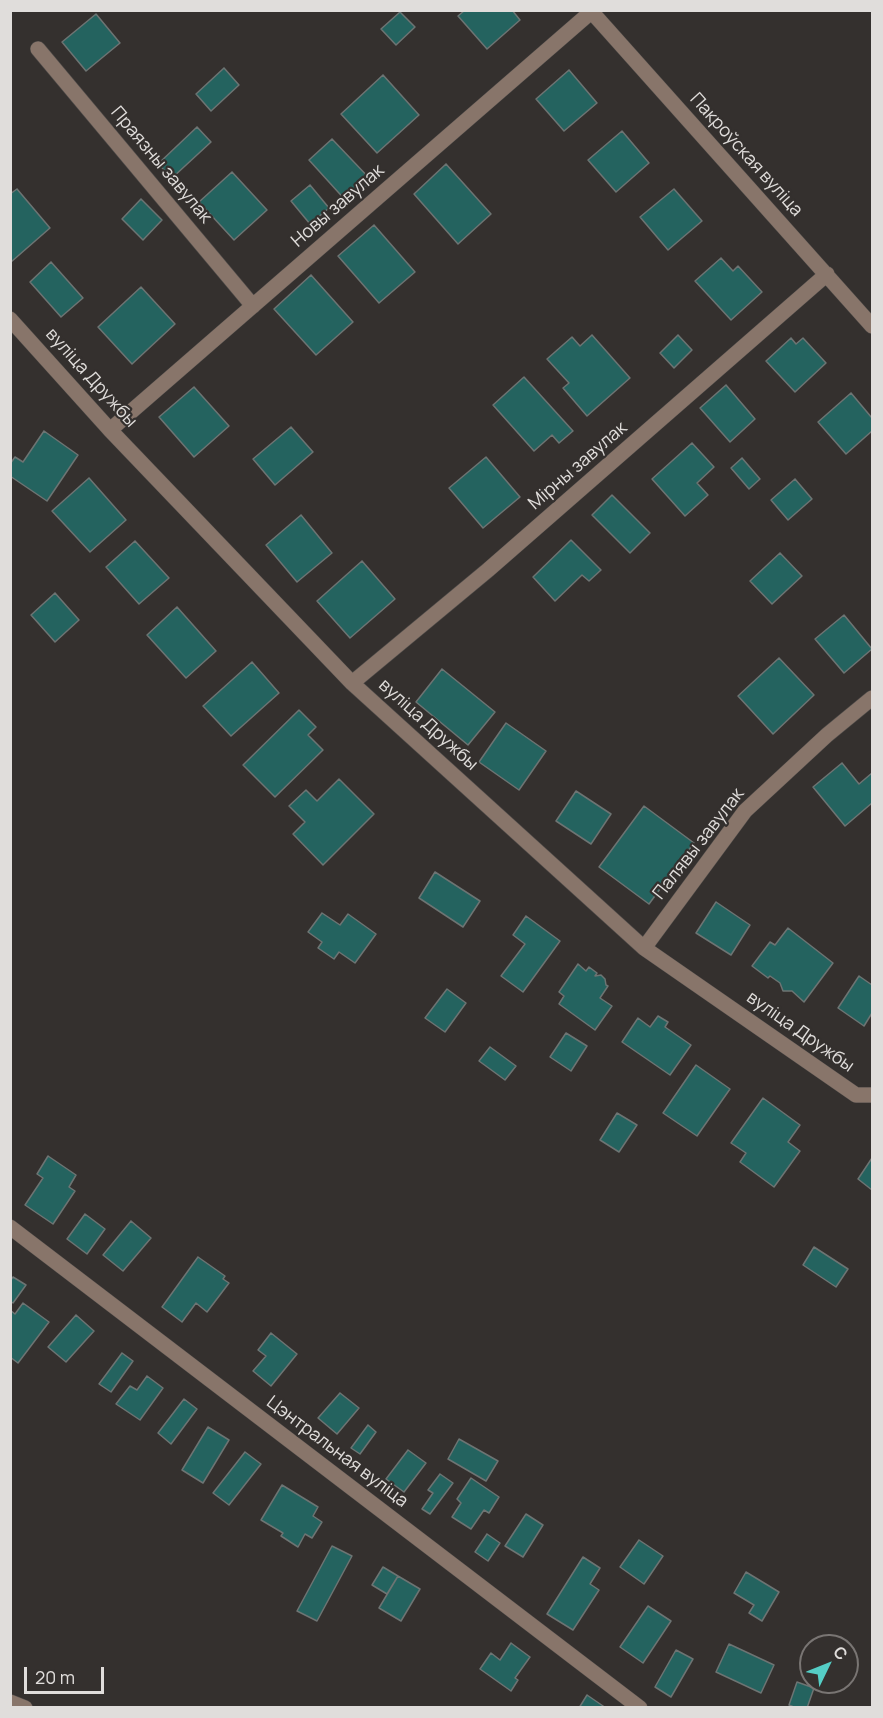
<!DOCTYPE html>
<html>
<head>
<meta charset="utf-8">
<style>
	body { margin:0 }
	#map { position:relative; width:883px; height:1718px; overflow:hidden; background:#34302e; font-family:Manrope,sans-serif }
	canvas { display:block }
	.frame { position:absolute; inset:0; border:12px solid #e0dddb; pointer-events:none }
	.north { position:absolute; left:799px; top:1634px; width:60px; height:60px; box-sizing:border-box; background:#34302e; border:2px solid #797573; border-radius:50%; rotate:47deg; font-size:16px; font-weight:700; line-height:24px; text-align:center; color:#e0dddb }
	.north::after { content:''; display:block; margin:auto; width:21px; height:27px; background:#55cec6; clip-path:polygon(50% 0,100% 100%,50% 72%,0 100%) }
	.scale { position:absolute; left:24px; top:1667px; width:80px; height:27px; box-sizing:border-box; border:3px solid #e0dddb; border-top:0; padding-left:8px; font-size:18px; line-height:21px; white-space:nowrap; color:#e0dddb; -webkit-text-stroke:4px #34302e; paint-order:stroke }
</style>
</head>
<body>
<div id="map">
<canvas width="883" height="1718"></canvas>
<div class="frame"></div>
<div class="north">С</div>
<div class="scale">20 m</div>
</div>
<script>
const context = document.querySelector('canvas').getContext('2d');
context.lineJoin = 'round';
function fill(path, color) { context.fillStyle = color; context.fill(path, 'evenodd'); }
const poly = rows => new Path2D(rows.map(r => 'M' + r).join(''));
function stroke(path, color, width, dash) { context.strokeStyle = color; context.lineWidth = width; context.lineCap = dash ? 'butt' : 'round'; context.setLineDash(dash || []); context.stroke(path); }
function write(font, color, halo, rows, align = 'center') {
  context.font = font + ' Manrope,sans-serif'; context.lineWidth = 4.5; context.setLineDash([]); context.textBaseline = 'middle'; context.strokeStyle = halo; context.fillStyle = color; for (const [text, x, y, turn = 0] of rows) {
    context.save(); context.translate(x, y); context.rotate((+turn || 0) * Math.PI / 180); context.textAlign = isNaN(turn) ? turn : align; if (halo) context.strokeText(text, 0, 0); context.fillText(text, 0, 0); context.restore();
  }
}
const building = poly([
	[465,10,512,10,520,20,487,49,458,16,465,10],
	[400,12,415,27,396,45,381,29,400,12],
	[96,14,120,43,86,71,62,42,96,14],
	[224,68,239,85,211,111,196,94,224,68],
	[569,70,597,103,564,131,536,99,569,70],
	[383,75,419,115,377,153,341,114,383,75],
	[197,127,211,142,172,178,158,164,197,127],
	[622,131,649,163,616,192,588,160,622,131],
	[332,139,372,181,348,203,309,160,332,139],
	[446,164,491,214,458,244,414,194,446,164],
	[232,172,267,210,234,240,199,202,232,172],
	[310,185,329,208,310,224,291,201,310,185],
	[17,189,50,228,11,262,10,194,17,189],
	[674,189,702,221,668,250,640,217,674,189],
	[141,199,162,220,143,240,122,219,141,199],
	[374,225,415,272,379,303,338,256,374,225],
	[721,258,733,271,738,266,762,292,731,320,695,281,721,258],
	[51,262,83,298,61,317,30,282,51,262],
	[311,275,353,322,316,355,274,309,311,275],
	[141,287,175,324,132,364,98,327,141,287],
	[592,335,630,378,587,416,563,388,569,383,547,359,572,337,580,346,592,335],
	[678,335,692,350,674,368,660,353,678,335],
	[791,338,796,344,803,338,826,363,795,392,766,361,791,338],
	[524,377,573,431,559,443,552,435,534,451,493,405,524,377],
	[726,385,755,419,730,442,700,408,726,385],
	[194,387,229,426,194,457,159,417,194,387],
	[851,393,872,418,872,431,846,454,818,422,851,393],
	[291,427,313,452,275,485,253,459,291,427],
	[44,431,78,455,47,501,10,476,10,464,15,457,23,462,44,431],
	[692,443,714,467,697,483,708,495,685,516,652,479,692,443],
	[486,457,520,497,483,528,449,488,486,457],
	[742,458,760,479,749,489,731,468,742,458],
	[89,478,126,520,90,552,52,511,89,478],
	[795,479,812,499,788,520,771,500,795,479],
	[612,495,650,533,630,553,592,515,612,495],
	[301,515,332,553,297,582,266,545,301,515],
	[571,540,601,570,589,581,582,575,555,601,533,577,571,540],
	[135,541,169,578,139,604,106,567,135,541],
	[780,553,802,576,772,604,750,581,780,553],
	[362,561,395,599,350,638,317,601,362,561],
	[55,593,79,620,55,642,31,615,55,593],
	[177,607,216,651,186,678,147,635,177,607],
	[844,615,872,649,844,673,815,639,844,615],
	[779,658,814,695,773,734,738,696,779,658],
	[252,662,279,693,231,736,203,706,252,662],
	[442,669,495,712,468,745,416,702,442,669],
	[299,710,316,727,308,735,323,750,275,797,243,765,299,710],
	[506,723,546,751,519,790,479,762,506,723],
	[842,763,859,784,872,773,872,803,845,826,813,787,842,763],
	[339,779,374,814,323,865,293,834,305,822,289,806,306,790,317,801,339,779],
	[576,791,611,814,591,844,556,821,576,791],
	[644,806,694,843,649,904,599,867,644,806],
	[435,872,480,901,463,927,419,898,435,872],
	[716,902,750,925,731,955,696,933,716,902],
	[322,913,340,925,348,914,376,934,355,963,339,952,334,959,318,948,322,942,308,932,322,913],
	[526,916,560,941,523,992,501,976,525,944,513,935,526,916],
	[788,928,833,963,804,1002,792,991,783,991,780,983,770,976,768,978,752,966,770,942,775,945,788,928],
	[578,964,586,971,589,967,597,973,595,976,601,975,605,979,606,985,608,986,600,998,612,1006,595,1030,559,1004,564,996,559,992,578,964],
	[859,976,872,985,872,1013,864,1026,838,1008,859,976],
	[447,989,466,1003,445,1032,425,1018,447,989],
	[658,1016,668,1022,665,1027,691,1045,670,1075,622,1042,638,1018,650,1027,658,1016],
	[566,1033,587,1046,571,1071,550,1057,566,1033],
	[490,1047,516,1066,505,1080,479,1061,490,1047],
	[696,1065,730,1089,697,1136,663,1113,696,1065],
	[763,1098,800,1125,788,1142,800,1151,774,1187,740,1162,746,1153,731,1143,763,1098],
	[617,1113,637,1125,619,1152,600,1140,617,1113],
	[48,1156,76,1175,69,1187,75,1191,53,1224,25,1205,43,1178,37,1174,48,1156],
	[872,1158,872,1190,858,1179,872,1158],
	[85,1214,105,1229,87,1254,67,1239,85,1214],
	[131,1221,151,1238,123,1271,103,1255,131,1221],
	[814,1247,848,1269,836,1287,803,1265,814,1247],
	[198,1257,225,1276,223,1279,229,1283,207,1312,196,1303,182,1322,162,1307,198,1257],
	[13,1277,26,1285,13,1303,10,1301,10,1281,13,1277],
	[23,1303,49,1322,18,1363,10,1357,10,1310,15,1314,23,1303],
	[76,1315,94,1331,66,1362,48,1347,76,1315],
	[271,1333,297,1354,271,1386,253,1371,266,1356,258,1350,271,1333],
	[122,1353,133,1361,111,1392,99,1384,122,1353],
	[147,1376,163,1388,140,1420,116,1404,130,1386,137,1390,147,1376],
	[340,1393,359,1408,337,1434,318,1418,340,1393],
	[184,1399,197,1409,171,1444,158,1433,184,1399],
	[368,1425,376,1432,360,1454,351,1448,368,1425],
	[208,1427,229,1440,203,1483,182,1470,208,1427],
	[459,1439,498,1461,486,1481,448,1459,459,1439],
	[408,1450,426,1463,404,1492,386,1479,408,1450],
	[245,1452,261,1464,229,1505,213,1493,245,1452],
	[440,1474,453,1483,430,1514,422,1509,433,1493,428,1490,440,1474],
	[471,1478,499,1497,489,1513,484,1510,471,1529,452,1517,461,1503,457,1499,471,1478],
	[282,1485,318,1507,313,1516,322,1522,312,1538,305,1534,298,1547,281,1536,283,1533,261,1520,282,1485],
	[526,1514,543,1525,523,1557,505,1546,526,1514],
	[487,1534,500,1543,488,1561,475,1552,487,1534],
	[639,1540,663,1556,644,1584,620,1567,639,1540],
	[332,1546,352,1556,317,1621,297,1611,332,1546],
	[583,1557,600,1568,590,1584,599,1590,573,1630,547,1614,583,1557],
	[383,1567,398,1576,387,1594,372,1585,383,1567],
	[746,1572,779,1592,762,1621,749,1613,754,1605,734,1593,746,1572],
	[398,1576,420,1589,401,1621,379,1608,398,1576],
	[648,1606,671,1621,643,1663,620,1647,648,1606],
	[511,1643,530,1657,515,1678,518,1680,511,1691,480,1669,491,1653,500,1660,511,1643],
	[729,1644,774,1665,761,1693,716,1672,729,1644],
	[676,1650,693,1659,671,1697,655,1687,676,1650],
	[797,1682,814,1688,807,1708,796,1708,789,1705,797,1682],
	[587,1695,606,1708,579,1708,587,1695]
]);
const minor = poly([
	[590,10,872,326],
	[38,49,253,306],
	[10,319,110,430,352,683,644,948,856,1095,872,1095],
	[110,430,591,12],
	[352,683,488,570,827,274],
	[644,948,745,811,827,735,872,698],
	[10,1227,640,1708],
	[10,1702,25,1708]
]);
const streetNames = [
	["Пакроўская вуліца",746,155,48],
	["Праязны завулак",161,165,50],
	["Новы завулак",338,206,-41],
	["вуліца Дружбы",91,378,48],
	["Мірны завулак",578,466,-41],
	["вуліца Дружбы",428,725,42],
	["Палявы завулак",699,844,-52],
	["вуліца Дружбы",800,1032,35],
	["Цэнтральная вуліца",337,1452,37]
];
fill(building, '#24635f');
stroke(building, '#6d7473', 1.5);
stroke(minor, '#504c4a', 16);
stroke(minor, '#88756a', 15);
write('18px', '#e0dddb', '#34302e', streetNames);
</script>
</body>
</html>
